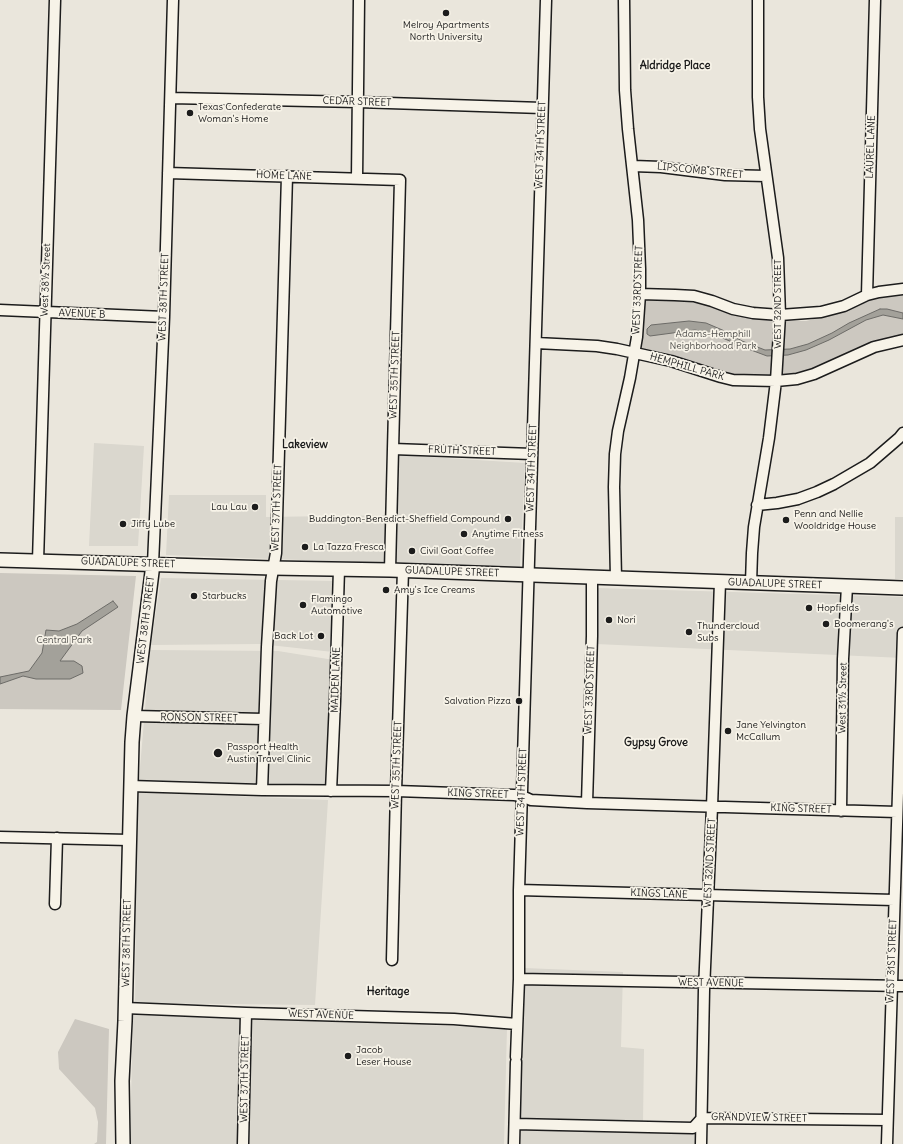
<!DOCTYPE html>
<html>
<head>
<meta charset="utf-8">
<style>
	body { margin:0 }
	canvas { display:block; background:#eae6dc }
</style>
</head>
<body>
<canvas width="903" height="1144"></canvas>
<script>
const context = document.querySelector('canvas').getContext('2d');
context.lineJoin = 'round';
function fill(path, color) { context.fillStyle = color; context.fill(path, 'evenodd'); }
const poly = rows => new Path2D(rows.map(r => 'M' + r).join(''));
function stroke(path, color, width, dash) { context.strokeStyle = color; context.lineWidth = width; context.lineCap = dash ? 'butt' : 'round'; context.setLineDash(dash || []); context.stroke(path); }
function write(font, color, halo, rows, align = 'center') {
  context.font = font + ' Delius,sans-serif'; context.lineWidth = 3.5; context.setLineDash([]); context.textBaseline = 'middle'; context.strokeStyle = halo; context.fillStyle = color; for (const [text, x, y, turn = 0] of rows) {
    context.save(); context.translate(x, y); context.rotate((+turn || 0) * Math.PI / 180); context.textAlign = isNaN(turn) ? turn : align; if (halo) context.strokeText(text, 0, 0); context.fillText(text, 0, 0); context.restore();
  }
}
const built = poly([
	[94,443,144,446,138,546,89,546],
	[397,455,525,463,520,568,166,555,169,495,266,495,266,517,398,515],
	[895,517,903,517,903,579,895,579],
	[161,578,335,581,333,652,260,644,151,645],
	[597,588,903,597,903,658,596,644],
	[150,650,278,651,334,660,325,787,139,780],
	[137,792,328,800,315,1005,135,1003],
	[524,968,623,972,621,1047,644,1049,643,1124,696,1126,696,1144,517,1144],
	[133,1015,507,1028,504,1144,130,1144]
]);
const green = poly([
	[903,295,903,337,799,373,785,375,752,377,727,375,641,349,639,347,644,301,647,300,682,301,705,304,738,315,763,320,806,321,835,314,878,297],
	[0,573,136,576,121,710,0,709],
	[75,1019,109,1029,106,1144,94,1144,97,1142,98,1122,95,1108,59,1069,58,1052]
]);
const water = poly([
	[880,309,887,309,903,313,903,319,883,315,866,320,829,340,806,350,788,355,767,356,751,350,713,334,695,330,650,336,647,334,647,329,651,325,689,321,706,323,727,332,742,341,765,350,790,349,808,344,832,333,849,323,880,309],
	[113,601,118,607,82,631,60,661,74,661,82,666,83,673,70,679,36,679,23,676,0,684,0,677,29,671,42,653,46,630,59,631,77,624,113,601]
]);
const minor = poly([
	[171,98,358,102,542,108],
	[633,166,661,167,725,175,766,176],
	[168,173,400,180,393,449,390,570],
	[357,178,359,0],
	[640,294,675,295,694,296,712,301,733,309,753,313,780,315,821,312,844,306,867,295,879,292,903,289],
	[867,295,875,0],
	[0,310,164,317],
	[536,343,597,346,617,349,671,361,721,377,733,380,776,381,797,379,814,374,874,347,903,340],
	[393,449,532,454],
	[757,505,777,503,798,499,817,492,834,484,870,463,899,438,903,433],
	[38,561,55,0],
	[153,564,164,317,173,0],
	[616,578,614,487,615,454,618,431,630,378,637,337,640,294,640,269,638,220,628,129,625,90,624,0],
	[751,583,752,553,754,527,769,438,776,381,780,315,778,258,760,129,758,97,758,0],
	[134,716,264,719],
	[130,786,262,790,396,791,514,795,522,796,531,800,587,803,897,812],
	[262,790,267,647,271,581,276,553,287,176],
	[331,791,335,701,339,569],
	[587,803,592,636,592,577],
	[841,811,843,659,847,586],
	[0,837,129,840],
	[519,890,894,900],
	[55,904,57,838],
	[392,960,396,791,403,570],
	[519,979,903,986],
	[125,1008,246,1013,454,1019,517,1024],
	[516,1057,519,979,519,890,546,0],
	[515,1124,693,1128,702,1118,887,1120],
	[243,1144,246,1013],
	[514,1144,516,1062],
	[701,1144,704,990,712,807,720,582],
	[887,1144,903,633]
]);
const major = poly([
	[0,560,272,568,390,570,903,588],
	[123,1144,122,1081,125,1021,132,742,134,716,153,564]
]);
const markers = [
	[446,13,4,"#1c1c1c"],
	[190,113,4,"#1c1c1c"],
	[255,507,4,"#1c1c1c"],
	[508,519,4,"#1c1c1c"],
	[786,520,4,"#1c1c1c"],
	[123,524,4,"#1c1c1c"],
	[464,534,4,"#1c1c1c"],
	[305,547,4,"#1c1c1c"],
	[412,551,4,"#1c1c1c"],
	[386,590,4,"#1c1c1c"],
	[194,596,4,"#1c1c1c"],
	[303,605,4,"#1c1c1c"],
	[809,608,4,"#1c1c1c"],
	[609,620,4,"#1c1c1c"],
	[826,624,4,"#1c1c1c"],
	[689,632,4,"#1c1c1c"],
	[321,636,4,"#1c1c1c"],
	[519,701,4,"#1c1c1c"],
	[728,731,4,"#1c1c1c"],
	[218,753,5,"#1c1c1c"],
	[348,1056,4,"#1c1c1c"]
];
const poiNames = [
	["Melroy Apartments",446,25,"center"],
	["North University",446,37,"center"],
	["Texas Confederate",198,107],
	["Woman's Home",198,119],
	["Lau Lau",247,507,"right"],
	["Penn and Nellie",794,514],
	["Wooldridge House",794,526],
	["Buddington-Benedict-Sheffield Compound",500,519,"right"],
	["Jiffy Lube",131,524],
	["Anytime Fitness",472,534],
	["La Tazza Fresca",313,547],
	["Civil Goat Coffee",420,551],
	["Amy's Ice Creams",394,590],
	["Starbucks",202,596],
	["Flamingo",311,599],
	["Automotive",311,611],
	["Hopfields",817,608],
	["Nori",617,620],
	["Boomerang's",834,624],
	["Thundercloud",697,626],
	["Subs",697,638],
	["Back Lot",313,636,"right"],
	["Salvation Pizza",511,701,"right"],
	["Jane Yelvington",736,725],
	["McCallum",736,737],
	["Passport Health",227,747],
	["Austin Travel Clinic",227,759],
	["Jacob",356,1050],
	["Leser House",356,1062]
];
const streetNames = [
	["CEDAR STREET",357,102,2],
	["WEST 34TH STREET",541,145,-88],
	["LAUREL LANE",871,147,-88],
	["LIPSCOMB STREET",700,171,6],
	["HOME LANE",284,176,2],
	["West 38½ Street",46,280,-88],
	["WEST 33RD STREET",638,290,-88],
	["WEST 38TH STREET",164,297,-88],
	["WEST 32ND STREET",778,304,-90],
	["AVENUE B",82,314,2],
	["HEMPHILL PARK",687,367,16],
	["WEST 35TH STREET",395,375,-88],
	["FRUTH STREET",462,451,2],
	["WEST 34TH STREET",532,468,-88],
	["WEST 37TH STREET",277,508,-88],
	["GUADALUPE STREET",128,563,2],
	["GUADALUPE STREET",452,572,2],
	["GUADALUPE STREET",775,584,2],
	["WEST 38TH STREET",146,620,-83],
	["MAIDEN LANE",336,680,-88],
	["WEST 33RD STREET",590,690,-88],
	["West 31½ Street",843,698,-89],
	["RONSON STREET",199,718,1],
	["WEST 35TH STREET",397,765,-88],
	["WEST 34TH STREET",522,792,-88],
	["KING STREET",478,794,2],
	["KING STREET",801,809,2],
	["WEST 32ND STREET",710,863,-87],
	["KINGS LANE",659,894,2],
	["WEST 38TH STREET",127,943,-89],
	["WEST 31ST STREET",892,961,-88],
	["WEST AVENUE",711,983,1],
	["WEST AVENUE",321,1015,2],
	["WEST 37TH STREET",245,1079,-89],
	["GRANDVIEW STREET",759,1118,1]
];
const parkNames = [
	["Adams-Hemphill",713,334],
	["Neighborhood Park",713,346],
	["Central Park",64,640]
];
const neighbourhoodNames = [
	["Aldridge Place",675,66],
	["Lakeview",305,445],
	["Gypsy Grove",656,743],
	["Heritage",388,992]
];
fill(built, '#dad7ce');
fill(green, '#ccc8c0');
fill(water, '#a3a19a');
stroke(water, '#6d6c68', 1);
stroke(minor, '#1c1c1c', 13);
stroke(major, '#1c1c1c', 16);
stroke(minor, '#f7f3e8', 10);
stroke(major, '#f7f3e8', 13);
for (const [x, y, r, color] of markers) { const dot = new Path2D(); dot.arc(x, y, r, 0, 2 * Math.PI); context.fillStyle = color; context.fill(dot); stroke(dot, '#f7f3e8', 1.5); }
write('10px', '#1c1c1c', '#f7f3e8', poiNames, 'left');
write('10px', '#1c1c1c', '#f7f3e8', streetNames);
write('10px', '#51504d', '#f7f3e8', parkNames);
write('bold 11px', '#1c1c1c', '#f7f3e8', neighbourhoodNames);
</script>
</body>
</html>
